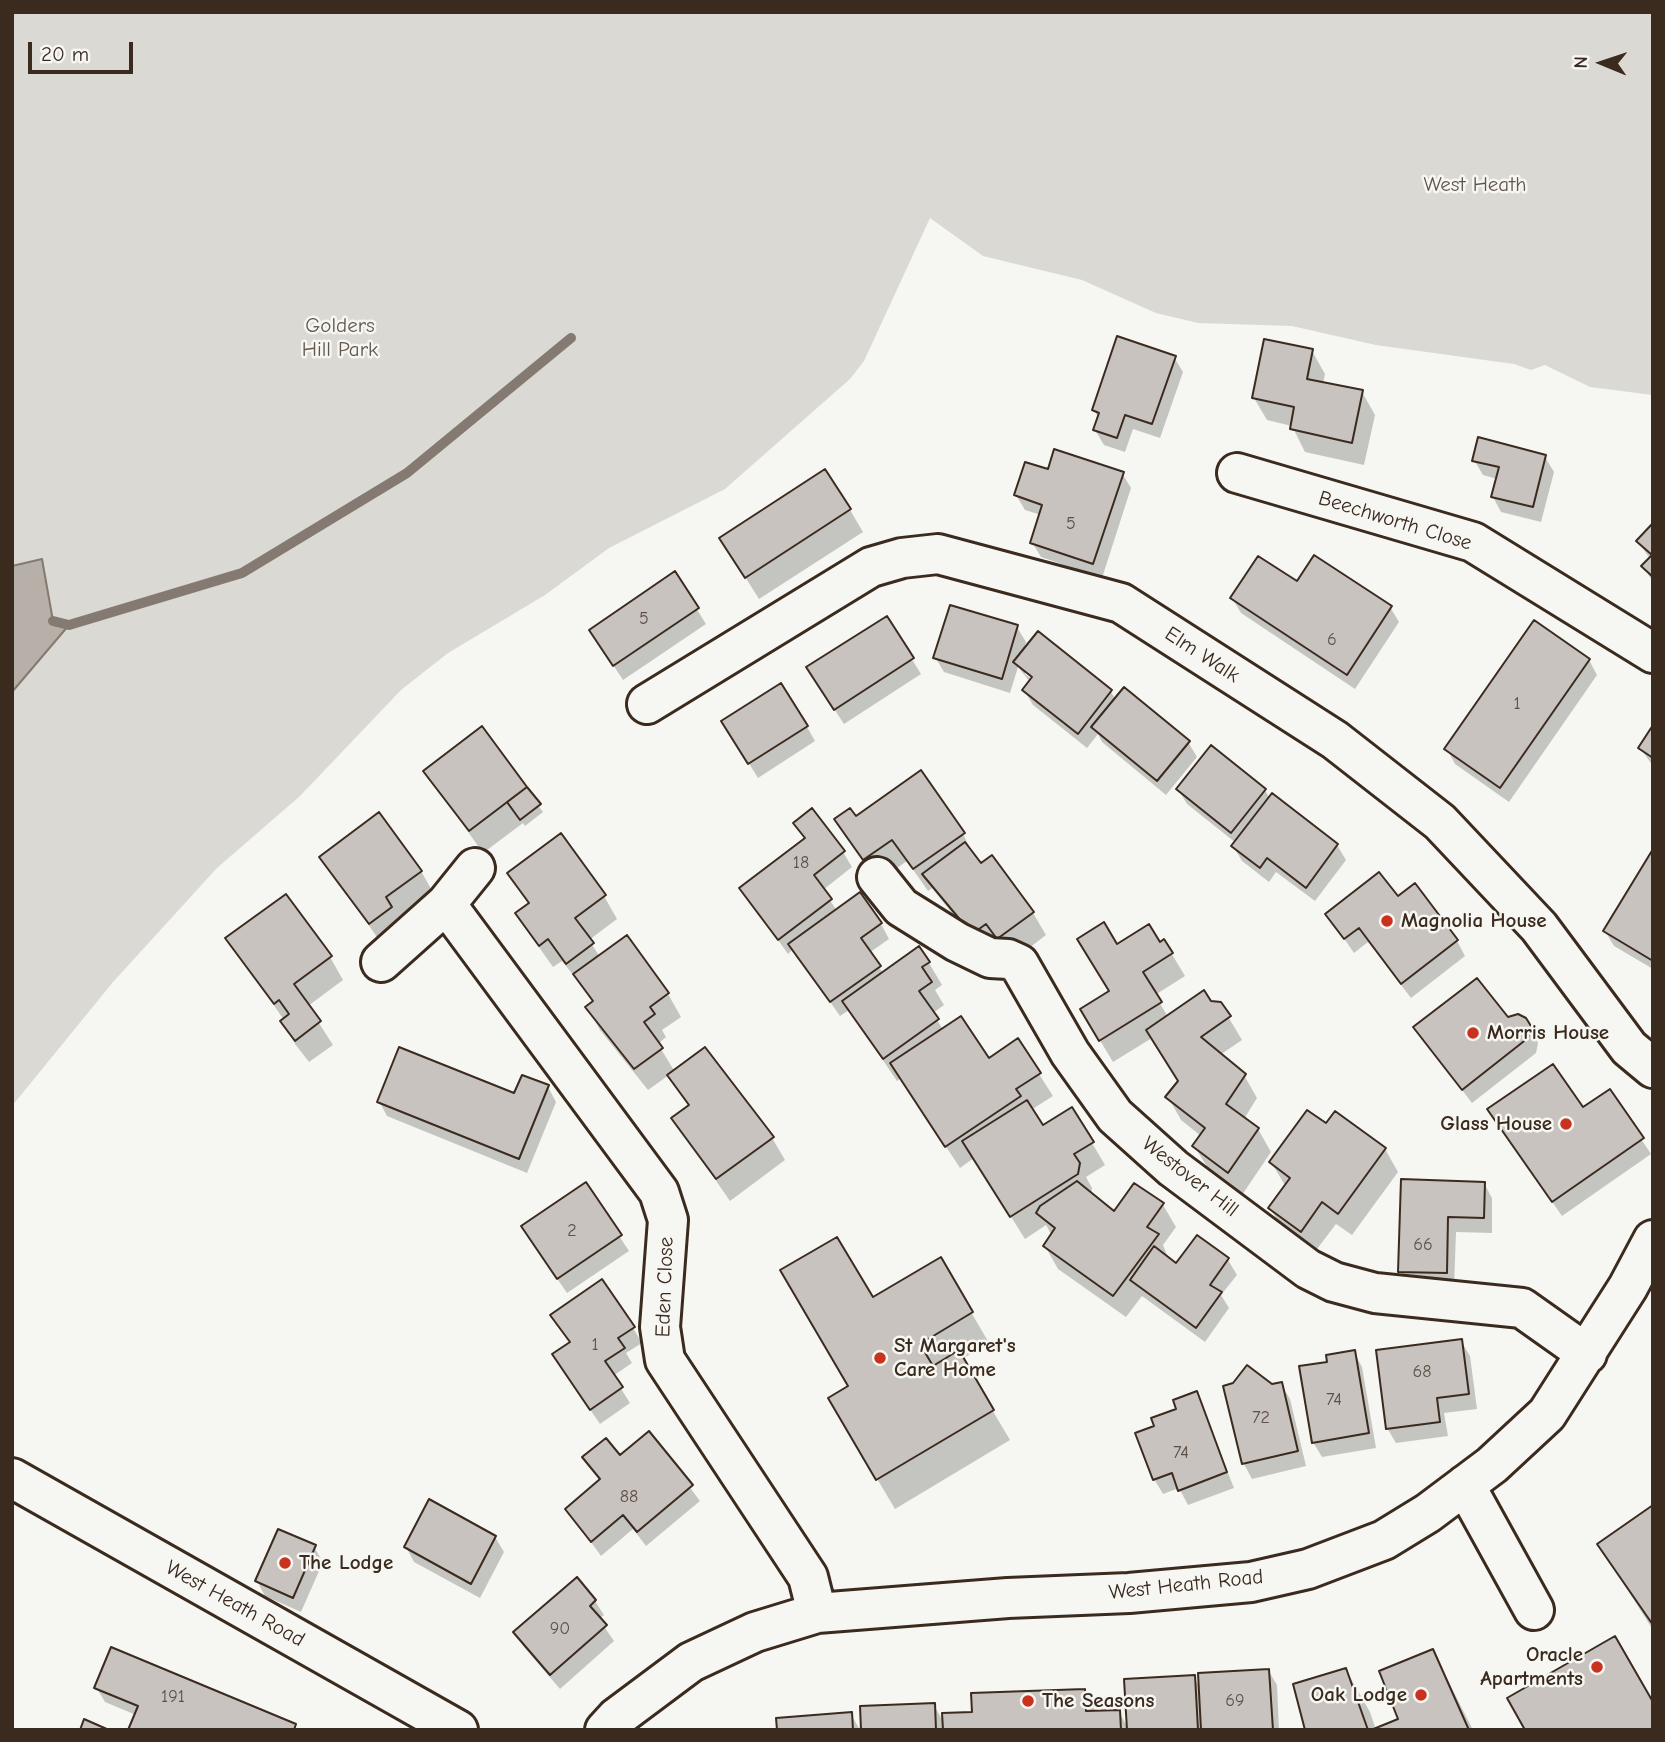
<!DOCTYPE html>
<html>
<head>
<meta charset="utf-8">
<style>
	body { margin:0 }
	#map { position:relative; width:1665px; height:1742px; overflow:hidden; background:#f6f6f2; font-family:"Comic Neue",sans-serif }
	canvas { display:block }
	.frame { position:absolute; inset:0; border:14px solid #3b2a1e; pointer-events:none }
	.north { position:absolute; left:1567px; top:28px; width:70px; height:70px; -webkit-text-stroke:5px #f6f6f2; paint-order:stroke; rotate:272deg; font-size:19px; font-weight:700; line-height:28px; text-align:center; color:#3b2a1e }
	.north::after { content:''; display:block; margin:auto; width:24px; height:32px; background:#3b2a1e; clip-path:polygon(50% 0,100% 100%,50% 72%,0 100%) }
	.scale { position:absolute; left:28px; top:42px; width:105px; height:32px; box-sizing:border-box; border:4px solid #3b2a1e; border-top:0; padding-left:9px; font-size:21px; line-height:24px; white-space:nowrap; color:#3b2a1e; -webkit-text-stroke:5px #f6f6f2; paint-order:stroke }
</style>
</head>
<body>
<div id="map">
<canvas width="1665" height="1742"></canvas>
<div class="frame"></div>
<div class="north">N</div>
<div class="scale">20 m</div>
</div>
<script>
const context = document.querySelector('canvas').getContext('2d');
context.lineJoin = 'round';
function fill(path, color) { context.fillStyle = color; context.fill(path, 'evenodd'); }
const poly = rows => new Path2D(rows.map(r => 'M' + r).join(''));
function stroke(path, color, width, dash) { context.strokeStyle = color; context.lineWidth = width; context.lineCap = dash ? 'butt' : 'round'; context.setLineDash(dash || []); context.stroke(path); }
function write(font, color, halo, rows, align = 'center') {
  context.font = font + ' "Comic Neue",sans-serif'; context.lineWidth = 5; context.setLineDash([]); context.textBaseline = 'middle'; context.strokeStyle = halo; context.fillStyle = color; for (const [text, x, y, turn = 0] of rows) {
    context.save(); context.translate(x, y); context.rotate((+turn || 0) * Math.PI / 180); context.textAlign = isNaN(turn) ? turn : align; if (halo) context.strokeText(text, 0, 0); context.fillText(text, 0, 0); context.restore();
  }
}
const green = poly([
	[12,12,1653,12,1653,395,1590,387,1545,365,1531,370,1514,364,1376,345,1292,326,1198,323,1156,313,1082,280,983,256,930,218,864,361,850,379,725,489,609,548,545,595,448,653,401,690,300,796,217,868,113,982,12,1106]
]);
const water = poly([
	[42,559,53,621,69,625,12,692,12,566,42,559]
]);
const shadow = poly([
	[1312,351,1325,374,1323,384,1362,392,1375,415,1364,465,1305,452,1292,426,1267,420,1254,398],
	[1174,357,1183,372,1160,438,1133,429,1125,452,1104,445,1095,430,1099,419,1094,410],
	[1545,457,1554,472,1541,522,1501,512,1493,497,1497,479,1483,475,1474,460],
	[1049,471,1122,473,1131,488,1102,578,1041,557,1032,542,1041,515,1025,510,1016,495],
	[850,510,863,532,759,599,735,561],
	[1653,525,1653,582,1643,566,1650,559,1638,541],
	[675,574,706,624,623,680,600,645],
	[1297,584,1390,607,1399,622,1355,689,1241,613,1232,598],
	[886,618,921,674,844,724,817,683],
	[1017,627,1026,642,1023,652,1038,633,1111,692,1116,700,1188,742,1197,757,1166,795,1102,742,1098,734,1087,748,1033,705,1024,690,1030,682,1018,667,1010,693,944,672,935,657],
	[1025,669,1038,684,1025,674],
	[1589,660,1597,675,1509,802,1455,764,1447,749],
	[807,727,815,741,758,778,732,736],
	[1653,728,1653,766,1640,748],
	[425,771,526,789,543,812,525,826,523,823,483,853],
	[1178,789,1265,790,1270,799,1272,795,1337,845,1346,860,1315,901,1276,872,1269,882,1242,861,1233,846,1236,843,1187,804],
	[836,819,855,819,963,834,975,858,1033,913,1046,935,1012,961,986,956,932,888,928,891,907,861,877,882],
	[795,823,843,852,852,867,823,890,837,911,860,895,881,924,889,939,869,953,883,973,929,963,942,985,935,990,944,1005,933,1013,943,1030,988,1061,1018,1041,1053,1096,1031,1110,1042,1128,1092,1143,1105,1165,1086,1177,1092,1188,1091,1195,1114,1214,1163,1205,1176,1227,1163,1245,1169,1260,1176,1265,1197,1237,1228,1260,1237,1275,1221,1295,1229,1308,1205,1342,1142,1296,1126,1317,1058,1269,1045,1246,1052,1236,1046,1225,1025,1239,974,1158,960,1168,901,1078,897,1081,849,1010,840,1016,793,949,788,954,742,889,805,840],
	[1653,852,1653,969,1614,946,1605,931],
	[322,857,421,871,434,894,398,920,404,930,383,946],
	[509,873,604,896,617,919,589,940,600,957,668,994,681,1017,662,1030,666,1037,658,1044,675,1072,772,1138,785,1160,730,1201,673,1119,689,1107,669,1075,648,1090,600,1030,587,1007,593,1003,581,985,562,961,553,967,531,936,518,914,529,905],
	[1398,899,1457,941,1465,956,1411,998,1368,942,1354,953,1327,914],
	[228,939,330,957,343,980,308,1006,333,1045,309,1062,295,1044,284,1020],
	[1164,941,1185,976,1155,995,1168,1017,1210,1003,1220,1003,1242,1040,1220,1055,1244,1075,1257,1098,1244,1119,1258,1129,1271,1152,1242,1195,1208,1168,1194,1146,1201,1136,1181,1120,1168,1097,1179,1082,1152,1038,1113,1062,1095,1032,1111,992,1116,946,1159,944],
	[1507,1019,1525,1019,1538,1043,1536,1053,1472,1103,1415,1028],
	[548,1087,556,1102,527,1173,387,1116,379,1101,515,1096],
	[1609,1091,1651,1154,1562,1216,1498,1124,1583,1110],
	[1327,1126,1385,1149,1398,1172,1352,1235,1336,1224,1314,1253,1284,1231,1270,1208,1286,1187,1271,1162],
	[1403,1181,1484,1183,1492,1198,1492,1233,1456,1232,1454,1288,1409,1286,1400,1271],
	[585,1184,629,1251,567,1293,532,1242],
	[940,1259,989,1343,962,1359,1010,1440,895,1509,830,1399,850,1386,872,1300],
	[633,1328,642,1343,626,1353,632,1363,613,1376,630,1403,600,1424,563,1370,571,1344,561,1330],
	[1461,1341,1470,1356,1477,1409,1444,1413,1448,1436,1396,1443,1387,1428],
	[1354,1352,1362,1367,1376,1448,1322,1457,1313,1442,1329,1363],
	[1281,1384,1290,1399,1306,1466,1252,1479,1244,1464,1225,1387],
	[1196,1393,1234,1488,1188,1505,1179,1488,1163,1494,1154,1479,1157,1427],
	[649,1433,700,1501,646,1546,633,1529,601,1556,567,1509,600,1481,584,1458,619,1458],
	[1653,1507,1653,1630,1599,1545],
	[495,1537,504,1552,480,1598,414,1562,406,1547],
	[314,1547,323,1562,301,1612,265,1596,257,1581],
	[595,1601,604,1615,599,1619,614,1641,560,1689,524,1647,515,1632],
	[1433,1651,1473,1730,1307,1730,1346,1670,1370,1712,1376,1730,1400,1720],
	[1268,1670,1277,1685,1279,1730,862,1730,934,1705,944,1723,1084,1691,1096,1712,1119,1712,1128,1728,1194,1677,1200,1688],
	[96,1687,295,1726,297,1730,130,1730,136,1715,105,1702],
	[851,1714,860,1730,779,1730]
]);
const stream = poly([
	[53,621,69,625,242,573,407,473,571,338]
]);
const building = poly([
	[1117,336,1176,356,1152,424,1125,415,1117,438,1093,430,1099,413,1092,410,1117,336],
	[1264,339,1313,349,1307,379,1363,390,1352,443,1290,429,1294,407,1252,398,1264,339],
	[1478,437,1546,455,1533,507,1491,497,1499,467,1472,461,1478,437],
	[1054,449,1124,472,1093,564,1030,543,1042,505,1014,495,1025,462,1048,469,1054,449],
	[825,469,851,509,745,578,719,538,825,469],
	[1653,523,1653,577,1641,566,1652,555,1636,541,1653,523],
	[1314,555,1392,606,1347,675,1230,598,1258,556,1297,581,1314,555],
	[675,571,699,608,613,666,589,630,675,571],
	[950,605,1018,625,1002,679,933,658,950,605],
	[887,616,914,658,834,710,806,667,887,616],
	[1534,620,1590,659,1500,788,1444,749,1534,620],
	[1038,631,1112,690,1078,734,1022,690,1032,677,1013,662,1038,631],
	[781,683,808,726,748,764,721,721,781,683],
	[1124,687,1190,741,1157,781,1091,727,1124,687],
	[1653,725,1653,758,1638,748,1653,725],
	[482,726,527,787,469,831,423,771,482,726],
	[1211,745,1266,789,1231,833,1176,789,1211,745],
	[921,770,965,833,913,869,892,840,863,860,834,819,850,808,856,816,921,770],
	[527,787,541,804,520,820,507,802,527,787],
	[1272,793,1338,844,1306,888,1267,858,1260,868,1231,846,1272,793],
	[812,808,845,851,814,875,832,899,778,940,739,888,805,838,793,823,812,808],
	[379,812,422,871,386,897,392,907,369,924,319,857,379,812],
	[561,833,606,895,575,918,594,943,566,964,548,939,539,946,515,913,529,903,507,873,561,833],
	[965,842,981,863,992,855,1034,912,997,939,986,924,972,934,922,874,965,842],
	[1653,849,1653,961,1603,931,1653,849],
	[1379,872,1398,896,1415,883,1458,940,1401,984,1359,928,1344,939,1325,914,1379,872],
	[860,892,882,923,861,938,881,966,830,1002,788,944,860,892],
	[286,894,332,956,294,984,321,1021,295,1041,280,1021,289,1014,279,1000,274,1004,225,938,286,894],
	[1104,922,1117,944,1149,924,1160,942,1164,939,1173,953,1143,972,1162,1002,1099,1041,1080,1009,1109,991,1077,939,1104,922],
	[627,935,669,993,650,1007,655,1014,644,1022,663,1048,634,1069,585,1007,593,1001,573,974,627,935],
	[919,946,930,962,922,967,932,982,919,991,939,1019,883,1059,842,1001,919,946],
	[1477,978,1508,1017,1518,1014,1526,1018,1531,1026,1528,1038,1462,1090,1413,1027,1477,978],
	[1204,990,1211,1001,1221,1002,1231,1016,1201,1037,1246,1074,1226,1104,1259,1128,1228,1173,1192,1146,1205,1128,1165,1097,1178,1081,1146,1030,1204,990],
	[961,1016,989,1058,1018,1038,1041,1073,1016,1089,1021,1096,945,1147,890,1063,961,1016],
	[399,1047,514,1093,522,1075,549,1085,519,1159,377,1102,399,1047],
	[705,1047,774,1137,716,1179,671,1118,689,1105,667,1075,705,1047],
	[1553,1064,1583,1107,1610,1089,1644,1138,1552,1202,1487,1109,1553,1064],
	[1027,1100,1043,1125,1072,1107,1094,1142,1074,1154,1080,1163,1078,1174,1010,1217,962,1141,1027,1100],
	[1307,1110,1326,1123,1335,1111,1386,1148,1338,1214,1322,1202,1301,1232,1268,1208,1290,1178,1269,1162,1307,1110],
	[1401,1179,1485,1182,1484,1218,1448,1217,1447,1273,1398,1272,1401,1179],
	[1077,1181,1114,1211,1134,1183,1164,1203,1147,1227,1159,1234,1113,1296,1043,1246,1055,1228,1036,1213,1040,1206,1077,1181],
	[586,1182,622,1235,557,1279,521,1226,586,1182],
	[1197,1235,1229,1258,1210,1285,1222,1292,1196,1328,1130,1280,1154,1246,1176,1263,1197,1235],
	[837,1237,873,1297,941,1257,973,1312,920,1344,933,1366,959,1350,994,1410,876,1480,828,1398,848,1386,780,1270,837,1237],
	[602,1279,635,1327,618,1338,625,1348,605,1361,623,1387,590,1410,552,1354,570,1342,550,1315,602,1279],
	[1462,1339,1469,1394,1437,1398,1440,1422,1386,1429,1376,1350,1462,1339],
	[1355,1350,1369,1433,1312,1443,1299,1366,1327,1362,1326,1355,1355,1350],
	[1247,1365,1272,1384,1282,1382,1298,1451,1242,1464,1223,1386,1233,1383,1247,1365],
	[1197,1391,1227,1472,1178,1491,1172,1473,1153,1480,1135,1433,1154,1426,1151,1418,1176,1409,1173,1400,1197,1391],
	[649,1431,693,1485,637,1532,623,1515,591,1542,565,1509,600,1479,582,1457,606,1438,620,1455,649,1431],
	[429,1499,496,1536,471,1584,404,1547,429,1499],
	[1653,1505,1653,1625,1597,1544,1653,1505],
	[278,1529,316,1545,293,1598,255,1581,278,1529],
	[577,1577,596,1600,590,1606,607,1625,550,1675,513,1632,577,1577],
	[1615,1636,1653,1702,1653,1730,1525,1730,1507,1698,1615,1636],
	[111,1647,296,1724,294,1730,128,1730,138,1706,94,1688,111,1647],
	[1433,1649,1469,1730,1371,1730,1398,1719,1379,1671,1433,1649],
	[1346,1668,1368,1730,1305,1730,1293,1684,1346,1668],
	[1269,1669,1273,1730,1201,1730,1198,1673,1269,1669],
	[1195,1675,1198,1730,1127,1730,1124,1679,1195,1675],
	[1085,1689,1086,1711,1120,1710,1121,1730,943,1730,942,1713,972,1712,971,1693,1085,1689],
	[935,1703,936,1730,861,1730,860,1706,935,1703],
	[852,1712,853,1730,777,1730,776,1718,852,1712],
	[84,1719,109,1730,80,1730,84,1719]
]);
const minor = poly([
	[1237,473,1473,542,1653,653],
	[647,704,871,567,902,558,938,554,1121,603,1335,740,1440,822,1539,927,1629,1048,1653,1068],
	[877,877,901,907,957,942,990,958,1008,959,1019,964,1070,1053,1115,1116,1173,1168,1308,1269,1334,1282,1375,1293,1522,1308,1587,1354],
	[446,904,659,1192,668,1220,660,1327,665,1360,808,1577,817,1613],
	[381,962,446,904,475,868],
	[12,1478,458,1730],
	[1465,1485,1534,1610],
	[605,1730,616,1718,691,1662,755,1632,817,1613,1008,1598,1129,1593,1251,1582,1308,1569,1384,1540,1428,1513,1492,1465,1547,1414,1628,1287,1653,1240]
]);
const markers = [
	[1387,921,7,"#c8321e"],
	[1473,1033,7,"#c8321e"],
	[1566,1124,7,"#c8321e"],
	[880,1358,7,"#c8321e"],
	[285,1563,7,"#c8321e"],
	[1597,1667,7,"#c8321e"],
	[1421,1695,7,"#c8321e"],
	[1028,1701,7,"#c8321e"]
];
const numberNames = [
	["5",1071,524],
	["5",644,619],
	["6",1332,640],
	["1",1517,704],
	["18",801,863],
	["2",572,1231],
	["66",1423,1245],
	["1",595,1345],
	["68",1422,1372],
	["74",1334,1400],
	["72",1261,1418],
	["74",1181,1453],
	["88",629,1497],
	["90",560,1629],
	["191",173,1697],
	["69",1235,1701]
];
const parkNames = [
	["West Heath",1475,185],
	["Golders",340,326],
	["Hill Park",340,350]
];
const streetNames = [
	["Beechworth Close",1395,521,17],
	["Elm Walk",1202,655,33],
	["Westover Hill",1190,1177,38],
	["Eden Close",665,1287,-88],
	["West Heath Road",1186,1585,-6],
	["West Heath Road",235,1604,29]
];
const poiNames = [
	["Magnolia House",1401,921],
	["Morris House",1487,1033],
	["Glass House",1552,1124,"right"],
	["St Margaret's",894,1346],
	["Care Home",894,1370],
	["The Lodge",299,1563],
	["Oracle",1583,1655,"right"],
	["Apartments",1583,1679,"right"],
	["Oak Lodge",1407,1695,"right"],
	["The Seasons",1042,1701]
];
fill(green, '#dad9d3');
fill(water, '#b6b0a9');
stroke(water, '#857a71', 2);
fill(shadow, '#0003');
stroke(stream, '#857a71', 10);
fill(building, '#c8c3be');
stroke(building, '#3b2a1e', 2);
stroke(minor, '#3b2a1e', 44);
stroke(minor, '#f6f6f2', 38);
for (const [x, y, r, color] of markers) { const dot = new Path2D(); dot.arc(x, y, r, 0, 2 * Math.PI); context.fillStyle = color; context.fill(dot); stroke(dot, '#f6f6f2', 2.5); }
write('18px', '#5e5046', null, numberNames);
write('21px', '#63564b', '#f6f6f2', parkNames);
write('21px', '#3b2a1e', '#f6f6f2', streetNames);
write('bold 21px', '#3b2a1e', '#f6f6f2', poiNames, 'left');
</script>
</body>
</html>
